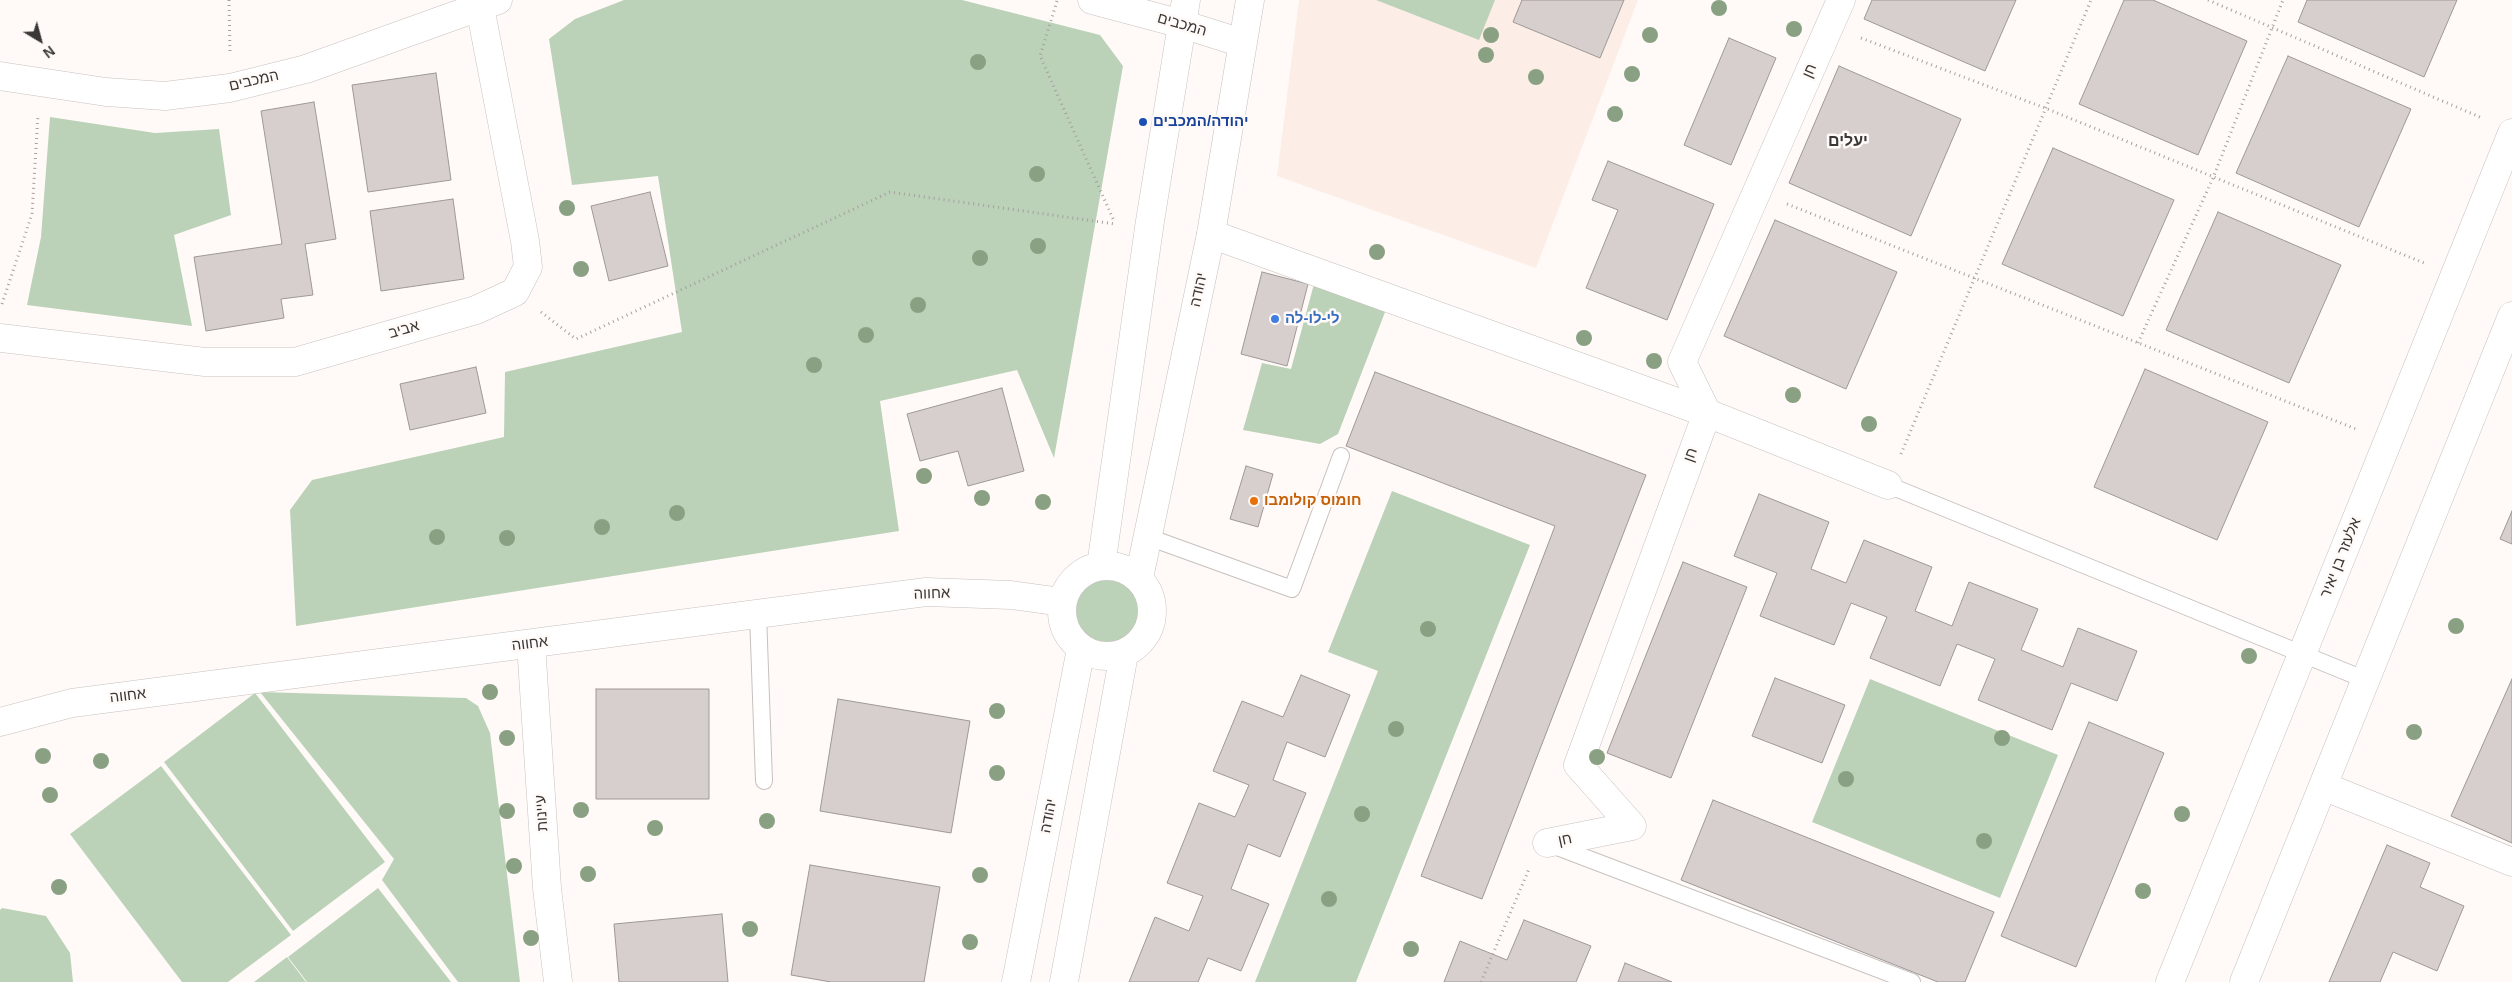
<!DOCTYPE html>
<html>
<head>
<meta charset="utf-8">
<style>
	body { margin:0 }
	#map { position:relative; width:2512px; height:982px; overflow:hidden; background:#fffaf7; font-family:Arial,sans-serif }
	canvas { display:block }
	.north { position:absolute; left:15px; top:15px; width:50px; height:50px; -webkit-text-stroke:4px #fffaf7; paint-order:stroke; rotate:143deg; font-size:14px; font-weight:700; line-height:20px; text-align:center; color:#3a3837 }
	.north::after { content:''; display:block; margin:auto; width:18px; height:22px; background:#3a3837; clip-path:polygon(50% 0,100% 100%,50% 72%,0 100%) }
</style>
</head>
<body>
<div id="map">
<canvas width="2512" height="982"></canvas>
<div class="north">N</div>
</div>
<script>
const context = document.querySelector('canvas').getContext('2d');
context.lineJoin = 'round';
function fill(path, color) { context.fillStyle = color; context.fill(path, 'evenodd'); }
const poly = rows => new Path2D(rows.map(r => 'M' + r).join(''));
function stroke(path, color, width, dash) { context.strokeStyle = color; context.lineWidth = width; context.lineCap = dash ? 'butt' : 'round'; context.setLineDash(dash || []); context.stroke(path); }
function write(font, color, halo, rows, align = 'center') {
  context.font = font + ' Arial,"Noto Sans Hebrew",sans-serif'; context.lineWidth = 5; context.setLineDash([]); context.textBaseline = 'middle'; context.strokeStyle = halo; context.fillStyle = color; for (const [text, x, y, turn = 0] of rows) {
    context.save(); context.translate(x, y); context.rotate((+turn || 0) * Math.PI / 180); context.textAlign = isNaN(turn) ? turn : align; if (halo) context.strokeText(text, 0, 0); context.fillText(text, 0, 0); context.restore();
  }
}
const built = poly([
	[1299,0,1638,0,1536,268,1277,176]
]);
const green = poly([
	[624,0,962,0,1100,35,1123,66,1054,458,1017,370,880,401,899,531,296,626,290,510,312,480,504,437,505,372,682,332,658,176,572,185,549,39,575,19],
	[1376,0,1495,0,1479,40],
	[50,117,155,133,219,129,231,215,174,235,192,326,27,305,41,237],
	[1314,284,1387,307,1338,434,1320,444,1243,430,1262,363,1291,369],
	[1392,491,1530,545,1356,982,1255,982,1378,671,1328,652],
	'1073 612a34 34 0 1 1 68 0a34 34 0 1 1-68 0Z',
	[1870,679,2058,755,2000,898,1812,822],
	[260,692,466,698,478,706,490,733,520,982,458,982,382,880,394,859],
	[255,693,385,862,293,931,164,762],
	[161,766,291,935,228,982,182,982,70,834],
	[378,888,451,982,307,982,288,957],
	[2,908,46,916,70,953,73,982,0,982,0,910],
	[287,957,306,982,254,982]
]);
const building = poly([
	[1522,0,1624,0,1600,58,1513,22,1522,0],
	[1872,0,2016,0,1985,71,1864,19,1872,0],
	[2124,0,2153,0,2247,41,2198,155,2079,104,2124,0],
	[2307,0,2457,0,2424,77,2298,22,2307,0],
	[1729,38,1776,58,1731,165,1684,145,1729,38],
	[2288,56,2411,109,2359,227,2236,173,2288,56],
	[1839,66,1961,119,1911,236,1789,183,1839,66],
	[436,73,451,180,368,192,352,85,436,73],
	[314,102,336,239,305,244,313,295,281,299,284,318,206,331,194,257,282,244,261,111,314,102],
	[2053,148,2174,200,2123,316,2002,264,2053,148],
	[1608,161,1714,204,1667,320,1586,288,1618,210,1592,200,1608,161],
	[650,192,668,266,609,281,591,206,650,192],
	[453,199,464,279,381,291,370,211,453,199],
	[2218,212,2341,265,2289,383,2166,330,2218,212],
	[1775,220,1897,272,1846,389,1724,336,1775,220],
	[1262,272,1308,284,1287,366,1241,354,1262,272],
	[476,367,486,413,410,430,400,384,476,367],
	[2145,369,2268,422,2217,540,2094,487,2145,369],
	[1375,372,1646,475,1482,899,1421,876,1555,526,1346,446,1375,372],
	[1002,388,1024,471,968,486,958,451,920,461,907,414,1002,388],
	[1246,466,1273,474,1258,527,1230,519,1246,466],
	[1759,494,1829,522,1811,569,1846,583,1864,540,1932,567,1915,611,1952,626,1969,582,2038,609,2021,650,2063,667,2078,628,2137,651,2117,701,2071,683,2052,730,1978,700,1995,659,1957,644,1940,686,1870,658,1887,617,1851,603,1834,645,1760,616,1777,573,1734,556,1759,494],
	[2512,511,2512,544,2500,539,2512,511],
	[1683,562,1747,587,1671,778,1607,753,1683,562],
	[1301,675,1350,695,1325,757,1287,742,1273,780,1306,793,1280,857,1248,844,1231,889,1269,904,1241,971,1208,958,1198,982,1129,982,1155,917,1189,931,1203,896,1167,883,1199,803,1235,817,1249,785,1213,771,1242,701,1283,717,1301,675],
	[1775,678,1845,705,1822,763,1752,736,1775,678],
	[2512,679,2512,843,2451,816,2512,679],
	[596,689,709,689,709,799,596,799,596,689],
	[838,699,970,721,951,833,820,811,838,699],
	[2089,722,2164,753,2076,967,2001,936,2089,722],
	[1713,800,1994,912,1965,982,1938,982,1681,880,1713,800],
	[2387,845,2430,863,2420,887,2464,906,2437,971,2393,952,2380,982,2329,982,2387,845],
	[810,865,940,887,924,982,831,982,791,975,810,865],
	[722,914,728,982,619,982,614,924,722,914],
	[1524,920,1591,946,1576,982,1444,982,1460,941,1507,960,1524,920],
	[1625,963,1672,982,1618,982,1625,963]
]);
const path = poly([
	[229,0,230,53],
	[2208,0,2482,118],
	[1057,1,1040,56,1114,221],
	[1861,38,2045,108,2424,263],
	[1787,204,2356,429],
	[2,304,32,214,38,115],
	[541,312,576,339,890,192,1115,224],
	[2138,343,2213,178,2283,0],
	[1901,454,2091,0],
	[1481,982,1529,869]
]);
const lane = poly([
	[1888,485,2366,680],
	[1148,537,1292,589,1341,456],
	[758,614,764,781],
	[1552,845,1912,982]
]);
const street = poly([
	[1092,0,1182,24,1242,43],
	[0,76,106,92,165,96,230,88,306,69,498,0],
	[1211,234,1707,413,1888,485],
	[0,338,205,362,295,362,476,310,515,292,528,267,525,241,480,7],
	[531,644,547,888,558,982],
	[2323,786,2512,862],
	[1547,843,1632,826,1578,765,1707,413,1682,362,1841,0]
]);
const secondary = poly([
	'1062 611a45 45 0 1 1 90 0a45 45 0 1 1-90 0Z',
	[1101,566,1150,221,1186,0],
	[1139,578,1211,234,1250,0],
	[0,722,72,703,926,592,1011,595,1062,602],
	[1016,982,1081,649],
	[1064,982,1124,654],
	[2170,982,2512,133],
	[2244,982,2512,316]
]);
const trees = [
	[1719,8],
	[1794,29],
	[1491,35],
	[1650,35],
	[1486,55],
	[978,62],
	[1632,74],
	[1536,77],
	[1615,114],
	[1037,174],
	[567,208],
	[1038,246],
	[1377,252],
	[980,258],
	[581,269],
	[918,305],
	[866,335],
	[1584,338],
	[1654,361],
	[814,365],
	[1793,395],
	[1869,424],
	[924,476],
	[982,498],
	[1043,502],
	[677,513],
	[602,527],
	[437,537],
	[507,538],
	[2456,626],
	[1428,629],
	[2249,656],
	[490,692],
	[997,711],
	[1396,729],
	[2414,732],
	[507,738],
	[2002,738],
	[43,756],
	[1597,757],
	[101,761],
	[997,773],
	[1846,779],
	[50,795],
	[581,810],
	[507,811],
	[1362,814],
	[2182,814],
	[767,821],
	[655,828],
	[1984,841],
	[514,866],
	[588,874],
	[980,875],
	[59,887],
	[2143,891],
	[1329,899],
	[750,929],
	[531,938],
	[970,942],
	[1411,949]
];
const markers = [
	[1143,122,5,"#1a4fb4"],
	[1275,319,5,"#3f7fe0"],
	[1254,501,5,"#e8710a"]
];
const streetNames = [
	["המכבים",1182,25,16],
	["חן",1810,71,-66],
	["המכבים",254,81,-13],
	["יהודה",1199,290,-78],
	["אביב",404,330,-16],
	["חן",1691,455,-70],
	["אלעזר בן יאיר",2341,558,-68],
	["אחווה",932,594,-2],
	["אחווה",530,644,-7],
	["אחווה",128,696,-7],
	["עיינות",542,813,-94],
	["יהודה",1049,816,-79],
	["חן",1565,840,-12]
];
const transitNames = [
	["יהודה/המכבים",1153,122]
];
const shopNames = [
	["לי-לו-לה",1285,319]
];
const foodNames = [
	["חומוס קולומבו",1264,501]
];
const neighbourhoodNames = [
	["יעלים",1848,142]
];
fill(built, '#fceee7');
fill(green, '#bbd2b8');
fill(building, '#d6cfcd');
stroke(building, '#9e9896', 1);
stroke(lane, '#c7c1be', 18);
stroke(street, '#c7c1be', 29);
stroke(secondary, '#c7c1be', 29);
stroke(path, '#a4a09e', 3, [1, 4]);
stroke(lane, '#fff', 16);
stroke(street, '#fff', 28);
stroke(secondary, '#fff', 28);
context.fillStyle = '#89a182';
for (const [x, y] of trees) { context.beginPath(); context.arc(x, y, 8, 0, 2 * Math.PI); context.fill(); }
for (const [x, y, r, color] of markers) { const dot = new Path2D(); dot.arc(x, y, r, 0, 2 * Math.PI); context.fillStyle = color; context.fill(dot); stroke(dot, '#fffaf7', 2); }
write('15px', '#3a3837', '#fffaf7', streetNames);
write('bold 15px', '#164399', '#fffaf7', transitNames, 'left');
write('bold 15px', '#366cbe', '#fffaf7', shopNames, 'left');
write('bold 15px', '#c56008', '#fffaf7', foodNames, 'left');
write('bold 16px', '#3a3837', '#fffaf7', neighbourhoodNames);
</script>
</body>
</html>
